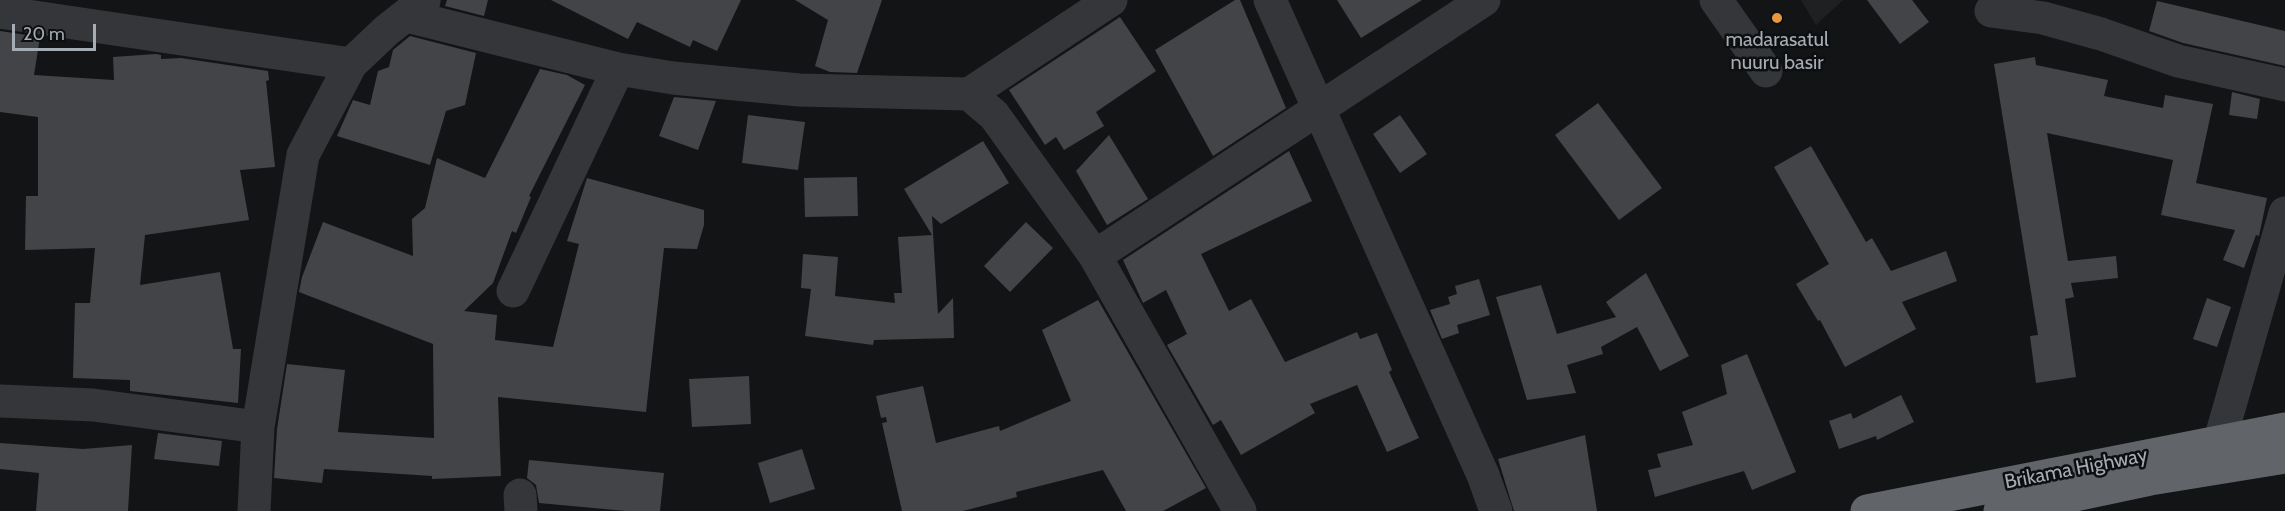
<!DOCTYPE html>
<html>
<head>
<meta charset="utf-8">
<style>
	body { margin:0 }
	#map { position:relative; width:2285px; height:511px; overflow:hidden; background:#131415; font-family:Cabin,sans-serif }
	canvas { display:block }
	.scale { position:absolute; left:12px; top:24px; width:84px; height:27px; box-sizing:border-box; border:3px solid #a6acb4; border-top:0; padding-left:8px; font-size:18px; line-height:21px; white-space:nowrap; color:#a6acb4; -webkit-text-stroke:4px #0e0f10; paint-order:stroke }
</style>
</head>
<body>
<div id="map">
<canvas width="2285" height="511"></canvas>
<div class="scale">20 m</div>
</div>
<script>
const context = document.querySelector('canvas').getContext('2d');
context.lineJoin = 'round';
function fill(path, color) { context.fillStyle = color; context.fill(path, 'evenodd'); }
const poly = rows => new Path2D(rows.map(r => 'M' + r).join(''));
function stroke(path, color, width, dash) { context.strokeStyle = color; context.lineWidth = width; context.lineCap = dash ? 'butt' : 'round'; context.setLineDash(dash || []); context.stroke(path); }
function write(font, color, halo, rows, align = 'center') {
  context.font = font + ' Cabin,sans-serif'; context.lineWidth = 5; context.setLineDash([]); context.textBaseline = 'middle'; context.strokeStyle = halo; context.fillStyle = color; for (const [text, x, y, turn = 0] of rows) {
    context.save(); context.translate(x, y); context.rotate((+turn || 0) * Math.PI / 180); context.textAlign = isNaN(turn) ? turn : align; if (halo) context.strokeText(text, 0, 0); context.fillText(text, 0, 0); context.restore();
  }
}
const built = poly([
	[1801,0,1843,0,1816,25]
]);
const building = poly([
	[447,0,488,0,484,16,445,6],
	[551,0,741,0,717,51,693,40,690,47,637,22,628,39],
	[795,0,882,0,857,73,830,72,815,66,828,20],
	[1235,0,1240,0,1286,108,1213,156,1155,50],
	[1337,0,1422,0,1361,38],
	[1867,0,1912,0,1929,22,1900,44],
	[2157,1,2285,31,2285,66,2183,43,2149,31],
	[1120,17,1156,71,1096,112,1104,126,1064,150,1056,137,1045,145,1009,90],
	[0,31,40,37,34,75,114,80,113,57,156,54,161,55,161,59,181,58,268,71,269,80,266,81,275,167,240,170,249,220,145,235,140,285,220,272,233,349,241,349,238,403,130,391,130,380,73,378,75,303,90,303,95,248,25,250,26,196,38,196,38,117,0,112],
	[410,36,476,53,465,105,446,111,430,165,337,136,353,100,370,105,378,71,389,67,393,50],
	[2035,57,2036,65,2108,80,2104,96,2163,108,2165,95,2213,104,2196,183,2267,198,2259,236,2256,235,2244,268,2223,260,2235,230,2161,215,2173,160,2047,133,2068,261,2116,256,2118,278,2071,283,2074,297,2065,299,2076,377,2036,383,2030,336,2038,335,1994,64],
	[540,69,567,75,585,85,529,196,531,197,516,233,512,231,493,283,464,311,497,315,495,340,553,347,579,244,567,241,587,178,704,210,704,225,697,249,664,248,646,412,498,397,501,476,432,479,432,476,324,469,322,483,274,478,277,429,287,364,345,370,338,432,434,438,433,344,299,292,302,277,323,222,413,256,412,219,425,208,437,158,485,178],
	[2232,92,2260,99,2257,119,2229,115],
	[674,97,716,101,698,150,659,136],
	[1598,103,1662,188,1619,220,1555,135],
	[748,115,805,122,798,170,742,163],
	[1400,115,1427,154,1400,173,1373,134],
	[1109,135,1148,199,1107,225,1076,171],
	[983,141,1009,183,941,224,932,216,938,314,953,298,954,338,874,340,873,345,805,336,811,289,801,288,803,254,838,257,835,296,895,303,894,293,902,293,898,237,932,235,904,189],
	[1811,146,1866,242,1872,238,1891,271,1946,251,1957,281,1902,302,1916,329,1845,367,1820,320,1818,321,1796,284,1829,264,1774,167],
	[1289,151,1312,201,1201,254,1229,311,1251,299,1285,362,1357,332,1360,339,1377,333,1392,370,1389,372,1419,438,1387,452,1357,385,1310,404,1315,413,1241,455,1221,420,1213,425,1167,345,1187,334,1166,290,1143,303,1123,260],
	[857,177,858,216,805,217,804,178],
	[1026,222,1053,248,1010,292,984,266],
	[1646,273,1689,356,1660,371,1637,327,1601,347,1603,354,1567,365,1576,393,1527,400,1496,297,1541,285,1557,334,1616,317,1606,302],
	[1479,279,1490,315,1457,325,1459,333,1442,339,1430,310,1450,304,1448,297,1457,294,1455,286],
	[2207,298,2231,307,2217,347,2193,339],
	[1098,300,1206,488,1163,511,1126,511,1103,470,1016,492,1017,497,963,511,902,511,882,423,887,422,886,417,881,418,876,396,923,386,936,443,999,426,1000,431,1071,401,1042,330],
	[1747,354,1796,472,1752,490,1744,471,1655,497,1648,470,1661,467,1657,454,1693,445,1682,412,1727,394,1721,365],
	[749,376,751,424,692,427,689,379],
	[1901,395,1914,422,1877,440,1876,436,1839,449,1829,421,1851,413,1853,419],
	[158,433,222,441,219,466,154,459],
	[1585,435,1597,511,1514,511,1498,459],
	[0,443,83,449,132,445,128,511,36,511,39,473,0,469],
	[802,449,815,489,770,503,758,463],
	[529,460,664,473,660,511,626,511,539,503,536,485,527,478]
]);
const minor = poly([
	[1270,0,1483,475,1496,511],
	[1716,0,1766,71],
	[1991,11,2043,18,2101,34,2178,61,2285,85],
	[0,12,351,64],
	[407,16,618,69,673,78,799,90,969,94,1111,0],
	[969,94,994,115,1095,256,1240,511],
	[1095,256,1484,0],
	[513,291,618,69],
	[0,401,93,405,258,427],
	[2220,440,2285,213],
	[520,495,521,511],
	[254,511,258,427,303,155,351,64,387,30,424,1]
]);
const highway = poly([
	[1867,511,2285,429],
	[2000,511,2150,479,2285,457]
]);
const markers = [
	[1777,18,6,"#e6983a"]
];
const poiNames = [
	["madarasatul",1777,40],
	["nuuru basir",1777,63]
];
const streetNames = [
	["Brikama Highway",2076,469,-11]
];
fill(built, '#1f2022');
fill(building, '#424448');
stroke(minor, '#35363a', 33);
stroke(highway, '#61656a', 33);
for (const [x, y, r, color] of markers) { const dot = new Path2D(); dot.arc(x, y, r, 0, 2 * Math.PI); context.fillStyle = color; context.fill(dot); stroke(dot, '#0e0f10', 2); }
write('20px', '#a6acb4', '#0e0f10', poiNames);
write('20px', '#a6acb4', '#0e0f10', streetNames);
</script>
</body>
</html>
